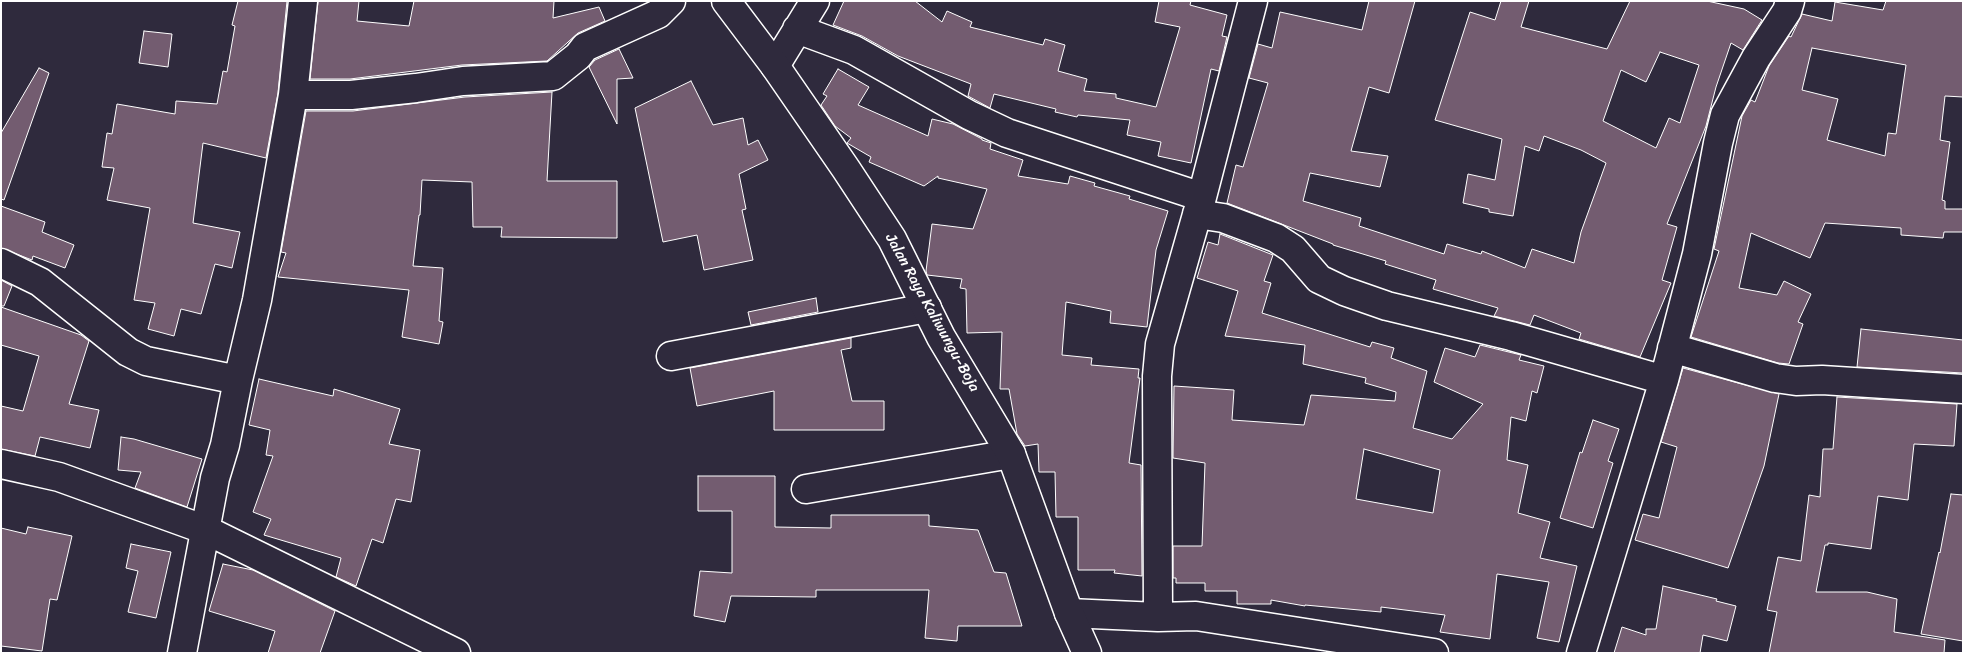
<!DOCTYPE html>
<html>
<head>
<meta charset="utf-8">
<style>
	body { margin:0 }
	#map { position:relative; width:1964px; height:654px; overflow:hidden; background:#2f2a3d; font-family:Sriracha,sans-serif }
	canvas { display:block }
	.frame { position:absolute; inset:0; border:2px solid #fff; pointer-events:none }
</style>
</head>
<body>
<div id="map">
<canvas width="1964" height="654"></canvas>
<div class="frame"></div>
</div>
<script>
const context = document.querySelector('canvas').getContext('2d');
context.lineJoin = 'round';
function fill(path, color) { context.fillStyle = color; context.fill(path, 'evenodd'); }
const poly = rows => new Path2D(rows.map(r => 'M' + r).join(''));
function stroke(path, color, width, dash) { context.strokeStyle = color; context.lineWidth = width; context.lineCap = dash ? 'butt' : 'round'; context.setLineDash(dash || []); context.stroke(path); }
function write(font, color, halo, rows, align = 'center') {
  context.font = font + ' Sriracha,sans-serif'; context.lineWidth = 4; context.setLineDash([]); context.textBaseline = 'middle'; context.strokeStyle = halo; context.fillStyle = color; for (const [text, x, y, turn = 0] of rows) {
    context.save(); context.translate(x, y); context.rotate((+turn || 0) * Math.PI / 180); context.textAlign = isNaN(turn) ? turn : align; if (halo) context.strokeText(text, 0, 0); context.fillText(text, 0, 0); context.restore();
  }
}
const building = poly([
	[238,1,287,1,278,93,266,158,203,143,193,223,240,232,232,268,215,264,201,314,181,309,174,336,148,329,155,303,134,300,150,208,107,200,114,168,102,167,107,133,112,134,117,104,175,114,176,101,217,104,223,71,227,72,235,26,232,25,238,1],
	[318,1,359,1,357,21,409,26,414,1,554,1,553,18,599,7,605,21,578,33,547,61,462,65,350,79,310,79,318,1],
	[844,1,915,1,942,22,947,11,972,22,970,27,1043,45,1045,39,1065,45,1058,71,1087,79,1084,91,1116,94,1116,98,1156,107,1180,27,1155,22,1159,1,1191,1,1190,5,1227,15,1222,36,1227,37,1219,71,1211,69,1191,163,1158,156,1161,142,1127,135,1130,120,1078,115,1077,117,1055,112,1056,109,994,94,990,108,968,96,971,84,898,56,862,36,833,25,844,1],
	[1369,1,1415,1,1389,93,1369,87,1351,151,1388,156,1380,187,1310,173,1303,201,1361,218,1359,226,1444,254,1447,244,1481,254,1482,251,1525,268,1532,249,1574,263,1581,232,1606,163,1581,150,1544,136,1539,151,1525,146,1513,216,1489,212,1489,209,1463,203,1468,174,1495,180,1502,139,1435,120,1470,12,1495,20,1501,1,1529,1,1521,27,1607,49,1630,1,1707,1,1744,9,1762,20,1743,50,1731,43,1716,87,1706,126,1667,224,1677,227,1662,280,1671,283,1640,357,1579,339,1581,333,1534,315,1530,325,1494,316,1498,308,1433,289,1436,280,1385,264,1386,261,1333,245,1333,244,1227,203,1236,165,1243,167,1268,83,1249,78,1258,44,1272,48,1280,12,1362,30,1369,1],
	[1660,52,1699,65,1680,123,1669,118,1656,148,1603,121,1621,70,1646,82,1660,52],
	[1886,1,1963,1,1963,97,1945,96,1940,140,1950,142,1942,200,1945,201,1945,209,1963,209,1963,232,1944,232,1943,238,1901,235,1901,228,1825,223,1810,258,1751,233,1739,288,1777,295,1784,281,1811,294,1798,322,1803,324,1789,364,1778,363,1691,337,1719,251,1714,249,1742,116,1751,100,1755,102,1769,66,1789,36,1791,37,1802,14,1832,21,1835,2,1883,10,1886,1],
	[1812,48,1906,65,1896,134,1888,133,1885,156,1827,140,1838,99,1802,90,1812,48],
	[144,31,172,34,168,67,139,63,144,31],
	[619,49,633,78,617,79,617,124,589,67,595,60,619,49],
	[39,68,49,73,4,200,1,199,1,133,39,68],
	[838,69,869,87,858,105,928,136,932,119,953,124,982,139,982,140,991,143,990,149,1023,160,1018,176,1068,184,1070,176,1095,183,1094,186,1130,196,1129,199,1168,211,1156,250,1147,327,1110,323,1111,311,1066,302,1062,355,1092,358,1091,365,1139,369,1138,378,1140,378,1129,463,1141,465,1142,576,1114,573,1115,570,1078,570,1078,517,1056,517,1055,472,1039,472,1038,444,1025,446,1017,434,1009,389,1000,389,1002,332,967,333,966,289,960,288,962,279,927,275,926,271,932,224,973,229,987,189,938,178,938,176,924,186,869,162,871,157,847,143,851,138,835,126,821,105,827,96,823,94,838,69],
	[691,81,713,125,743,118,748,145,758,140,768,160,739,174,746,209,742,210,753,260,704,270,697,235,663,242,635,108,691,81],
	[552,92,547,181,617,181,617,238,501,237,502,227,473,227,472,182,422,180,420,215,419,215,413,266,443,268,439,321,443,322,439,344,402,337,409,290,278,277,286,253,281,252,306,111,353,111,465,97,552,92],
	[1,206,45,222,42,232,74,245,65,268,33,256,32,260,1,248,1,206],
	[1220,234,1273,255,1264,281,1271,283,1262,313,1370,347,1372,342,1394,348,1391,358,1427,371,1413,428,1452,439,1483,404,1434,382,1445,348,1475,357,1480,345,1521,355,1519,360,1544,366,1537,393,1532,391,1526,421,1511,417,1507,460,1528,465,1518,513,1550,522,1540,558,1577,566,1559,642,1537,638,1549,582,1497,574,1490,639,1440,632,1445,615,1381,607,1381,612,1305,605,1305,606,1271,600,1271,604,1237,604,1237,591,1205,591,1205,583,1176,583,1176,578,1173,578,1173,546,1202,546,1205,463,1173,458,1174,386,1234,390,1232,420,1304,425,1311,395,1395,401,1396,392,1365,383,1366,378,1303,364,1305,345,1225,336,1238,291,1197,278,1208,242,1218,245,1220,234],
	[1364,449,1440,470,1433,513,1356,499,1364,449],
	[1,280,12,286,4,306,1,306,1,280],
	[816,298,818,312,751,325,748,312,816,298],
	[1,307,81,335,89,341,69,404,99,410,90,448,40,437,35,456,1,449,1,406,23,411,39,356,1,345,1,307],
	[1861,329,1963,340,1963,373,1857,367,1861,329],
	[851,338,851,348,841,350,852,401,884,401,884,430,774,430,774,391,697,406,690,368,851,338],
	[1683,368,1779,394,1764,466,1728,568,1635,540,1643,514,1659,518,1677,447,1661,442,1683,368],
	[259,379,333,396,334,389,400,409,389,444,420,450,411,502,396,499,383,543,372,539,356,586,336,577,341,558,264,535,271,519,253,512,273,456,266,455,270,430,249,425,259,379],
	[1837,397,1957,404,1954,446,1914,444,1908,500,1878,496,1871,549,1828,543,1828,545,1825,545,1816,592,1867,592,1897,599,1894,632,1945,640,1944,653,1769,653,1777,612,1767,610,1778,557,1801,561,1809,495,1820,497,1823,449,1833,449,1837,397],
	[1593,420,1619,429,1608,461,1613,463,1593,528,1560,518,1580,452,1582,453,1593,420],
	[121,437,134,439,202,459,187,507,135,488,141,472,118,470,121,437],
	[698,476,775,476,775,527,831,528,831,515,929,515,929,526,978,530,994,572,1006,573,1022,626,958,626,957,641,925,638,929,590,816,590,816,597,731,596,725,622,694,616,700,571,732,573,732,511,698,511,698,476],
	[1951,494,1963,495,1963,641,1921,634,1939,552,1940,553,1951,494],
	[28,527,72,536,57,600,50,599,42,651,1,646,1,528,26,534,28,527],
	[131,544,171,552,156,618,128,612,138,571,126,568,131,544],
	[223,564,253,570,335,611,320,653,268,653,275,631,209,611,223,564],
	[1663,586,1717,599,1716,601,1736,606,1727,641,1703,635,1700,653,1614,653,1622,627,1646,635,1646,629,1656,629,1663,586]
]);
const street = poly([
	[797,29,854,50,969,115,1007,133,1202,197],
	[775,66,815,1],
	[293,95,351,95,416,88,463,81,553,76,578,56,585,47,658,14,671,1],
	[1197,214,1223,218,1276,238,1293,249,1319,279,1344,291,1387,306,1511,336,1664,380],
	[1,263,40,282,128,352,146,361,238,380],
	[1672,348,1775,378,1796,381,1822,380,1963,389],
	[671,356,927,308],
	[1,464,59,477,206,530,456,653],
	[806,489,1011,454],
	[1069,613,1158,617,1157,376,1160,344,1202,197,1253,1],
	[1158,617,1196,616,1434,653],
	[182,653,215,478,225,445,238,380,257,300,293,95,303,1],
	[1581,653,1664,380,1697,254,1718,143,1725,115,1756,58,1787,11,1790,1]
]);
const secondary = poly([
	[726,1,775,66,846,169,892,239,941,337,1011,454,1069,613,1087,653]
]);
const streetNames = [
	["Jalan Raya Kaliwungu-Boja",932,313,61]
];
fill(building, '#735c70');
stroke(building, '#fff', 1);
stroke(street, '#fff', 31);
stroke(secondary, '#fff', 31);
stroke(street, '#2f2a3d', 28);
stroke(secondary, '#2f2a3d', 28);
write('15px', '#fff', '#2f2a3d', streetNames);
</script>
</body>
</html>
